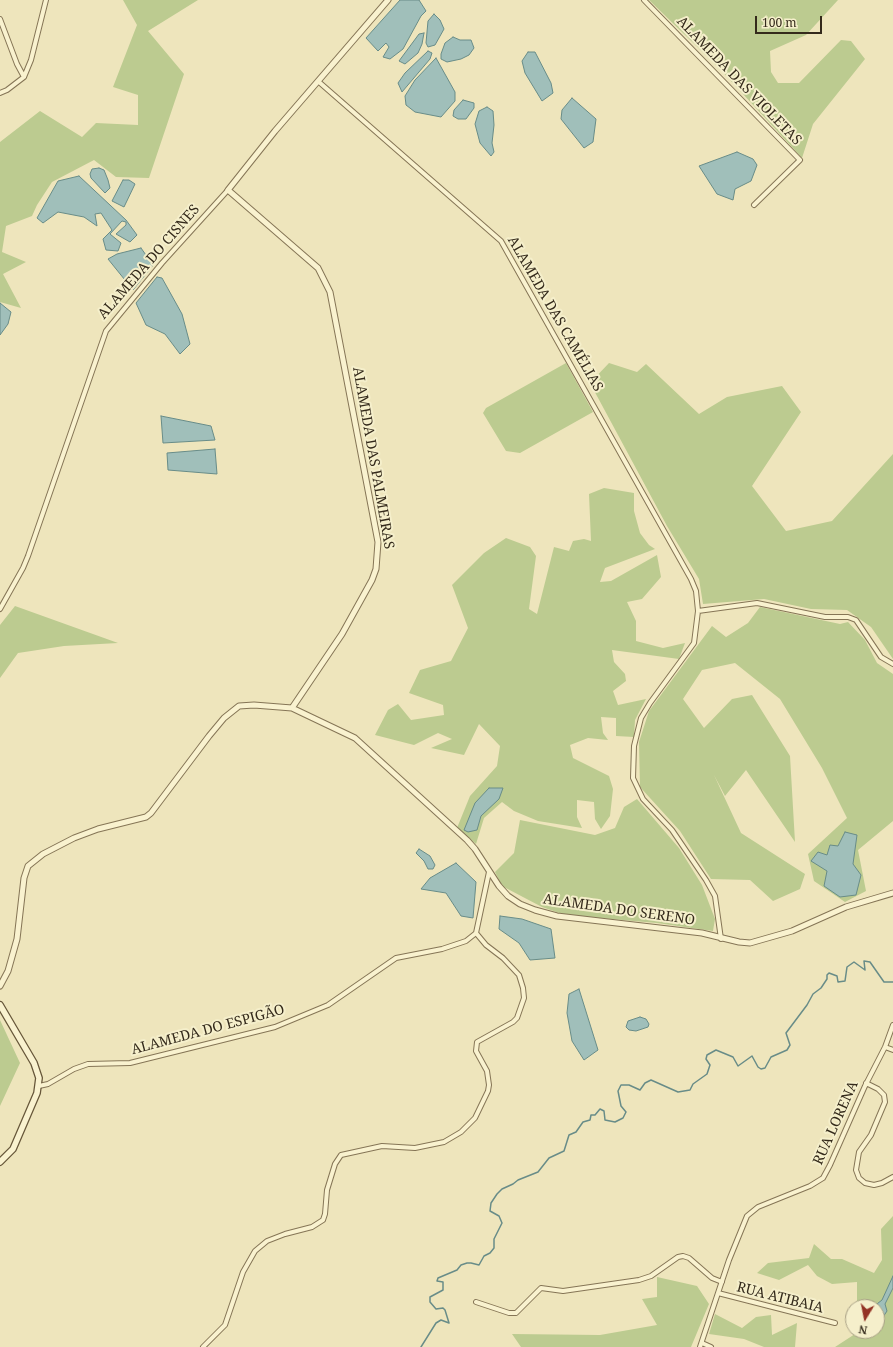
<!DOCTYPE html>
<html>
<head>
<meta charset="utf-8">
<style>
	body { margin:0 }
	#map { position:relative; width:893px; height:1347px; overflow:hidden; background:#eee5bc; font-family:"Noto Serif",serif }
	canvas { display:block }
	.north { position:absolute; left:845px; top:1299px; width:40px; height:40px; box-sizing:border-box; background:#f5efcb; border:1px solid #a8a085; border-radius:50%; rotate:190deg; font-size:11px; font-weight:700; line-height:16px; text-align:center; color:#342a1b }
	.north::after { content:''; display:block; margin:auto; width:14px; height:18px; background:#943325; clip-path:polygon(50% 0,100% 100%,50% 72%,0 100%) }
	.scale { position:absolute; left:755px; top:16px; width:67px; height:18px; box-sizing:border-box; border:2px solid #342a1b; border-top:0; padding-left:5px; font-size:12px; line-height:14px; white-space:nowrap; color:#342a1b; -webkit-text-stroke:3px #f5efcb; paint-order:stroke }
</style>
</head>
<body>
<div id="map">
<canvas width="893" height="1347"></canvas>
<div class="north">N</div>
<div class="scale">100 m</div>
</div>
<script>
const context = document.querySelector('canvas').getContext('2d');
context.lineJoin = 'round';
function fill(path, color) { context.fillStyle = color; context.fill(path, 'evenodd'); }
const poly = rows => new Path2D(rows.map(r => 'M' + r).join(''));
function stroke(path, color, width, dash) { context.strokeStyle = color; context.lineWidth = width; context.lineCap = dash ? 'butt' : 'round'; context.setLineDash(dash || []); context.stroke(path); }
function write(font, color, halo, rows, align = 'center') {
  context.font = font + ' "Noto Serif",serif'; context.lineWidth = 4; context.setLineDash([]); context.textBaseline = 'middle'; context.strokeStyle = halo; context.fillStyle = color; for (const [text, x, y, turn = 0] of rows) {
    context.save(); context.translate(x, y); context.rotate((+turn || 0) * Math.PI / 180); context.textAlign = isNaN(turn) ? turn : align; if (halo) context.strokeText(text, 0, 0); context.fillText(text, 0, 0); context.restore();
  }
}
const green = poly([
	[123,0,198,0,148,31,184,74,149,178,116,177,94,160,52,182,37,205,32,216,6,226,2,252,26,262,3,274,21,308,0,302,0,142,40,111,82,137,96,123,138,125,138,95,113,87,137,25],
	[649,0,838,0,806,35,770,51,771,72,778,83,799,83,841,40,851,41,865,59,813,124,802,158,719,68],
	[566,363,593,412,520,453,506,451,483,413,486,408],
	[609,363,637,372,646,364,699,414,727,397,782,386,801,412,752,486,786,531,832,521,893,454,893,659,871,627,847,610,811,609,764,599,703,604,699,579,667,526,590,383],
	[604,488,634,493,634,511,640,533,649,545,655,549,605,568,600,582,611,581,657,555,661,577,642,599,627,602,636,621,636,641,663,648,685,643,679,659,612,650,614,662,625,674,626,681,613,691,618,705,646,699,635,720,634,737,616,736,616,718,601,717,603,733,608,740,588,738,570,745,573,758,609,776,613,789,610,816,601,829,595,819,594,802,577,800,577,817,582,828,538,821,514,811,502,802,484,818,476,844,457,828,470,796,497,766,500,746,479,724,464,755,431,748,452,739,438,733,414,745,375,735,388,710,398,704,411,720,444,715,443,705,409,693,420,670,451,661,468,628,452,585,484,553,506,538,530,547,536,556,529,609,537,614,554,547,569,551,573,541,584,539,591,541,589,494],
	[15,606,118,643,64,646,18,653,0,678,0,625],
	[760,607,840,624,848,622,865,640,877,663,893,674,893,821,858,850,866,891,845,902,814,881,808,854,847,818,822,768,780,699,735,663,702,670,683,699,704,728,732,699,752,695,790,756,795,842,746,770,725,796,714,775,741,833,805,874,800,889,773,901,750,880,711,879,680,831,640,787,639,742,649,711,712,626,726,637,748,623],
	[637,799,679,848,702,885,715,919,713,931,657,923,565,915,542,907,502,886,495,872,514,853,520,820,595,835,615,828,624,807],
	[0,1020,20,1063,0,1106],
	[893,1216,893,1347,835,1347,855,1334,855,1331,877,1331,877,1307,857,1307,857,1282,832,1284,817,1276,808,1265,779,1280,757,1273,768,1263,809,1258,814,1244,831,1259,842,1259,874,1273,882,1260,881,1229],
	[657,1277,697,1286,709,1304,691,1347,521,1347,512,1334,600,1335,657,1325,642,1299,657,1297],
	[715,1314,742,1328,756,1317,771,1315,772,1335,797,1323,795,1347,764,1347,744,1339,709,1334]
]);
const water = poly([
	[400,0,419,0,426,11,421,16,403,49,390,59,383,57,389,47,386,43,378,51,366,38,400,0],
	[434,14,440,20,444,29,435,45,428,47,426,43,428,21,434,14],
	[424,33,422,44,418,53,405,64,399,61,419,34,424,33],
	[453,37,460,40,471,40,474,48,469,55,461,59,447,62,441,59,441,54,445,43,453,37],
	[428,51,432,53,430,59,402,92,398,83,405,73,428,51],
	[528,52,535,52,551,83,553,93,542,101,525,73,522,61,528,52],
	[436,58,455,92,455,101,441,117,415,112,406,105,405,96,415,80,436,58],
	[572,98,596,119,593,142,584,148,561,119,562,110,572,98],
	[463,100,474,103,474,108,466,119,458,119,453,116,454,110,463,100],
	[487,107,493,111,494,125,492,143,494,152,491,156,480,143,475,124,479,111,487,107],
	[737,152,753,159,757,165,751,181,735,189,733,200,717,194,699,166,737,152],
	[99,168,104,170,108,180,110,188,105,193,91,178,90,174,92,169,99,168],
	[79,176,126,220,137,235,130,242,116,234,126,225,126,222,122,221,110,234,121,243,118,251,106,250,103,239,112,230,101,213,95,214,97,226,84,217,58,212,43,223,37,218,58,181,79,176],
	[123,180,129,180,135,184,124,207,112,201,123,180],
	[141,248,153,265,133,290,108,259,117,254,141,248],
	[157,277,162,278,182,314,190,344,180,354,165,334,146,325,136,303,157,277],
	[0,303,11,312,8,324,0,335,0,303],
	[161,416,211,426,215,440,163,443,161,416],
	[215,449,217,474,168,470,167,453,215,449],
	[489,788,503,788,499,799,481,816,477,830,468,832,464,830,475,803,489,788],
	[845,832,857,835,853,864,861,875,856,895,840,897,824,886,827,871,811,861,818,852,827,855,830,845,838,846,845,832],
	[419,849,430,856,435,865,433,869,428,869,424,861,416,853,419,849],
	[456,863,476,882,473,918,461,916,446,893,421,889,430,878,456,863],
	[500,916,522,919,551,929,555,958,530,960,519,943,499,929,500,916],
	[579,989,598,1050,584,1060,572,1041,567,1013,569,994,579,989],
	[640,1017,646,1019,649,1024,648,1027,636,1031,629,1030,626,1027,628,1021,640,1017],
	[893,1276,893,1288,885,1304,887,1311,883,1317,877,1319,877,1307,873,1307,882,1300,893,1276]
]);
const stream = poly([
	[421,1347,436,1323,441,1320,449,1323,445,1310,443,1308,436,1309,430,1302,430,1297,443,1290,443,1282,437,1281,438,1278,457,1270,461,1265,467,1263,471,1263,479,1265,484,1256,490,1253,494,1248,494,1239,502,1223,499,1216,490,1211,491,1203,497,1194,502,1189,513,1184,518,1180,538,1172,549,1158,564,1151,569,1135,576,1132,583,1122,590,1120,591,1115,595,1115,600,1109,604,1111,605,1120,615,1122,623,1118,626,1112,621,1106,618,1091,621,1085,629,1085,640,1090,645,1083,651,1080,678,1092,690,1090,693,1084,707,1074,710,1065,706,1059,707,1055,716,1050,733,1057,738,1066,752,1056,758,1067,761,1069,765,1068,771,1057,787,1050,790,1045,786,1033,807,1005,813,994,821,988,827,979,827,975,829,973,837,976,838,982,845,981,847,967,854,962,865,970,864,961,870,962,884,982,893,982]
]);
const minor = poly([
	[644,0,800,160,754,205],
	[0,19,17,64,24,77],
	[319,82,501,241,691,579,696,591,698,611,694,643,650,703,641,718,634,746,633,778,643,799,672,830,706,880,715,896,721,939],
	[0,93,7,90,24,77,31,60,46,0],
	[0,609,23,568,28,556,106,331,162,263,228,190],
	[698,611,757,603,825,617,848,617,856,620,881,657,893,664],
	[885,1047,893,1050],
	[866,1083,878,1089,884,1095,885,1102,871,1135,859,1152,856,1170,859,1178,865,1183,874,1185,882,1183,893,1177],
	[39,1086,48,1084,74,1069,88,1064,130,1063,275,1027,328,1005,396,958,442,949,466,941,476,933,489,872],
	[718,1293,835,1323],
	[476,1302,509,1313,516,1313,541,1288,563,1291,639,1280,651,1276,678,1257,683,1256,689,1258,712,1278,722,1282],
	[702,1343,711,1347],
	[203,1347,225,1325,243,1272,255,1251,267,1241,285,1234,312,1227,323,1220,325,1214,327,1190,335,1164,341,1155,382,1146,415,1148,444,1142,461,1132,475,1118,488,1091,489,1085,487,1071,476,1051,477,1042,513,1022,517,1018,524,998,523,988,519,975,503,958,486,945,476,933],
	[700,1347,729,1260,747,1216,758,1207,810,1186,823,1178,830,1165,865,1086,885,1047,893,1025]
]);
const tertiary = poly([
	[292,708,355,738,467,840,475,849,499,886,508,896,520,904,535,910,557,916,702,933,739,942,750,943,792,931,846,907,893,893],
	[0,986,8,971,17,939,24,878,28,866,43,854,74,838,98,829,146,817,151,813,209,736,224,718,239,706,254,705,292,708,342,634,372,580,376,569,378,542,330,292,318,268,228,190,275,131,388,0]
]);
const secondary = poly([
	[0,1005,34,1063,39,1078,37,1093,13,1149,0,1162]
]);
const streetNames = [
	["ALAMEDA DAS VIOLETAS",739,81,46],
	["ALAMEDA DO CISNES",149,262,-49],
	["ALAMEDA DAS CAMÉLIAS",555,314,60],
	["ALAMEDA DAS PALMEIRAS",373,458,80],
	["ALAMEDA DO SERENO",619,910,8],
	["ALAMEDA DO ESPIGÃO",208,1030,-15],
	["RUA LORENA",836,1123,-66],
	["RUA ATIBAIA",780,1298,14]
];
fill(green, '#bccb90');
fill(water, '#a0bfba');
stroke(water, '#688c88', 1);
stroke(stream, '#688c88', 1.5);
stroke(minor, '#857556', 6);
stroke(tertiary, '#857556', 7);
stroke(secondary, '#665639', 8);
stroke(minor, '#f9f2cf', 4);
stroke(tertiary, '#f9f2cf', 5);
stroke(secondary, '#f9f2cf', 5.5);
write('14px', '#342a1b', '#f5efcb', streetNames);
</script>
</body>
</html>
